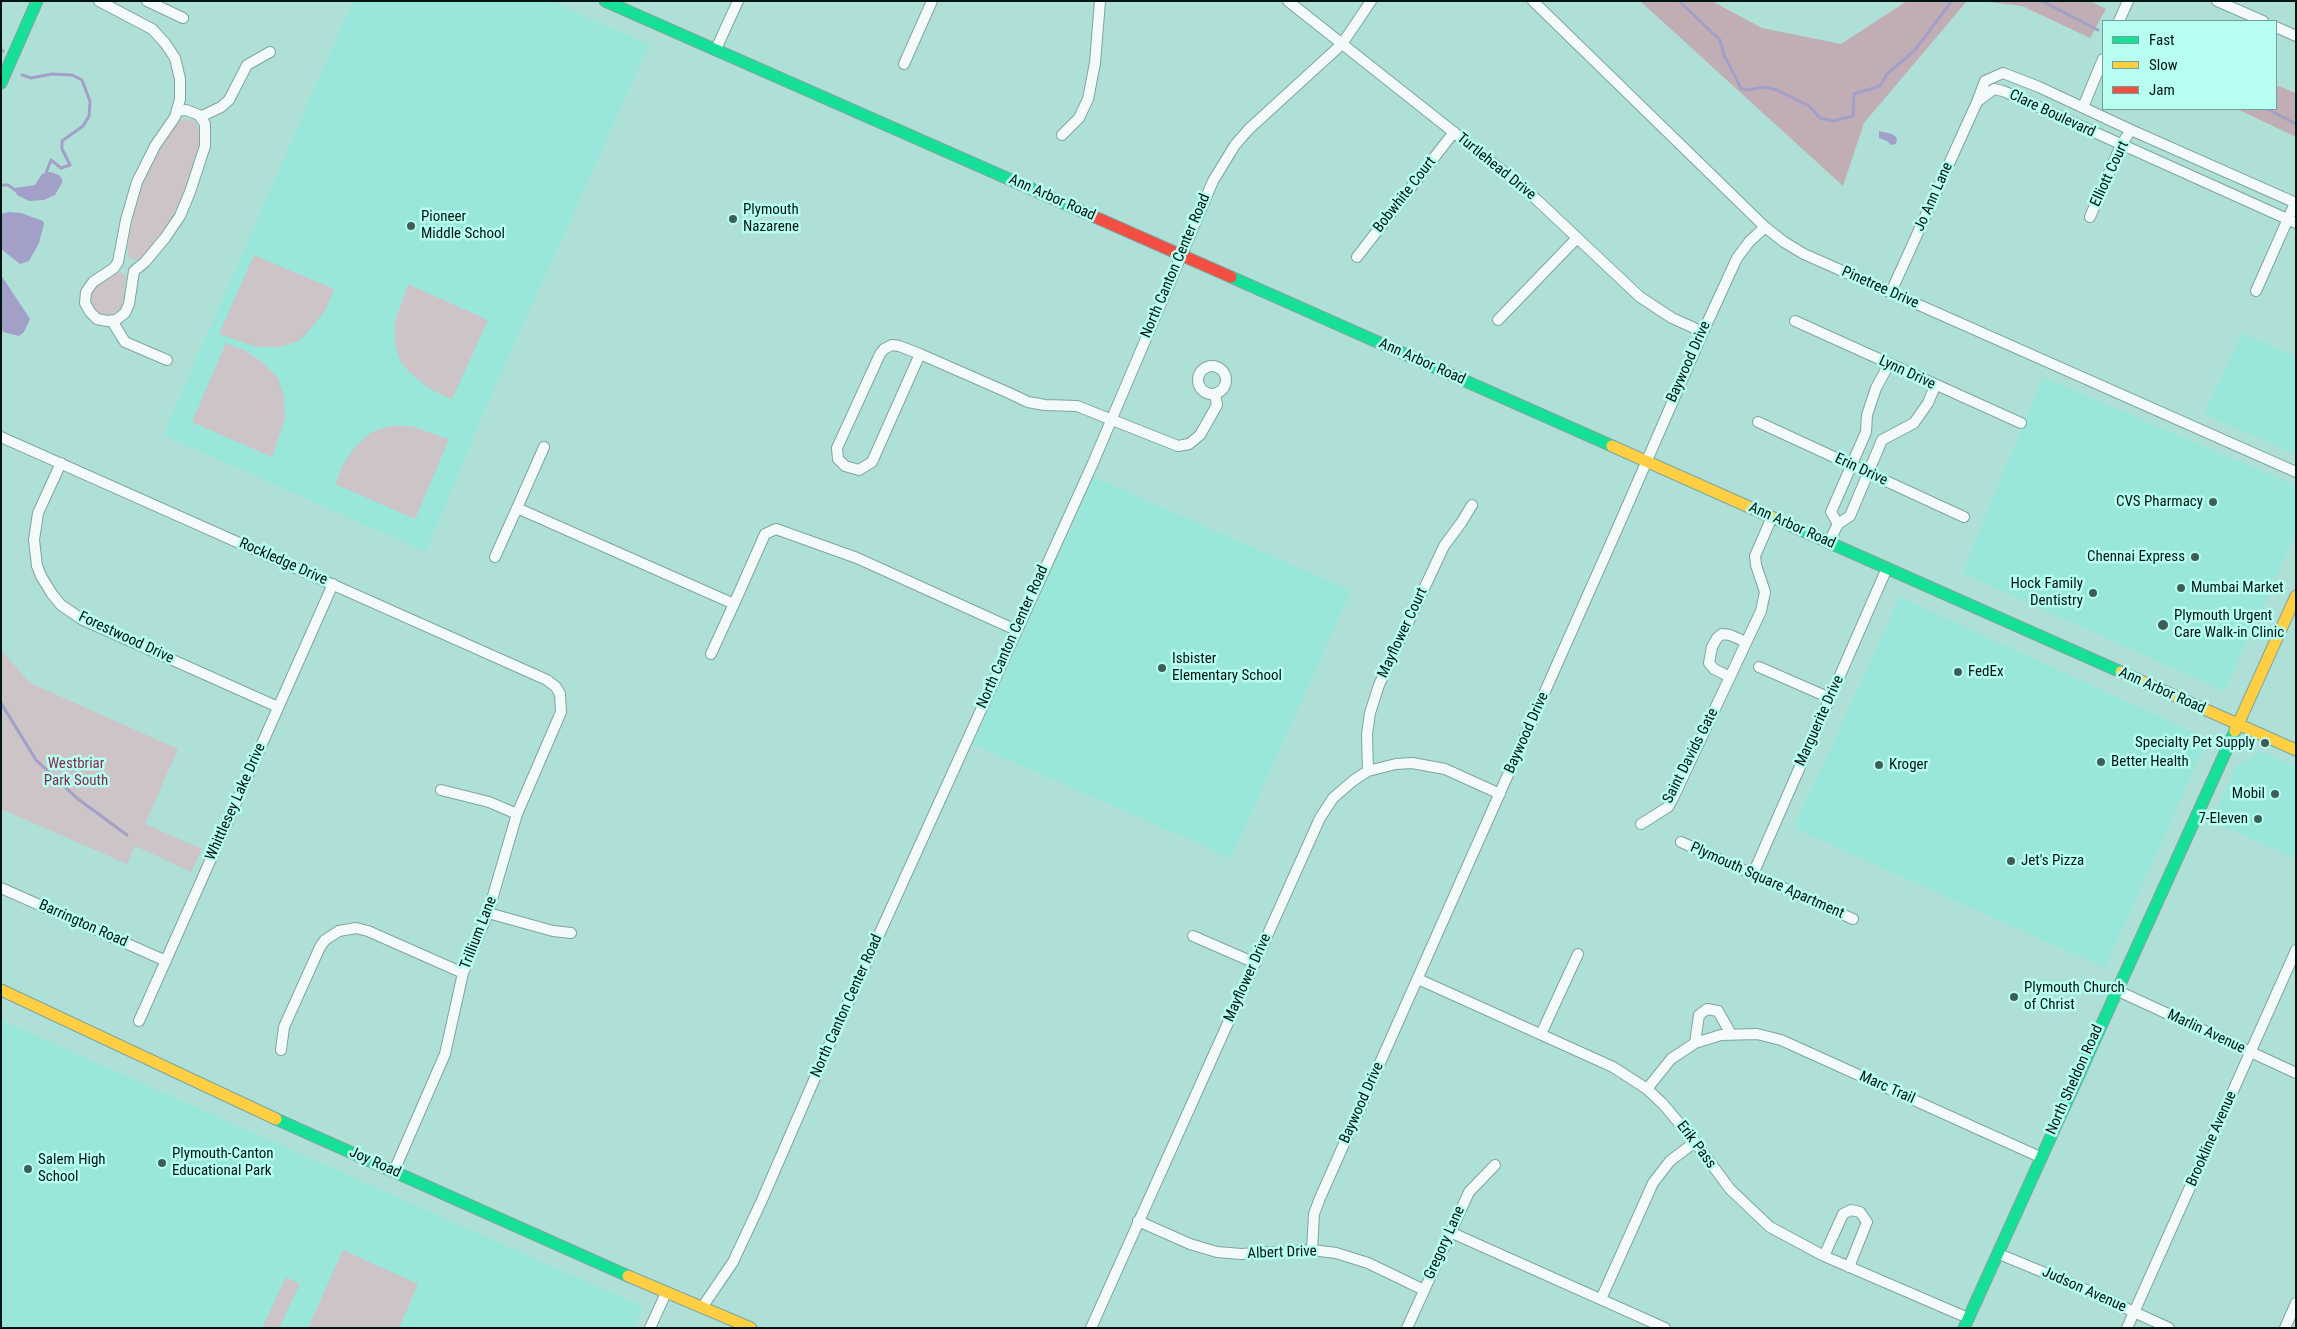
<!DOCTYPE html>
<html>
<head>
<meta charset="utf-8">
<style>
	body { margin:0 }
	#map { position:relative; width:2297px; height:1329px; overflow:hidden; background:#afe0d7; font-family:"Roboto Condensed",sans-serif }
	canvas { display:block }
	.frame { position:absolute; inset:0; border:2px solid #001612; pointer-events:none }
	.legend { position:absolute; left:2102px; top:20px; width:175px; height:90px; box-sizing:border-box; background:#b8fdf1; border:1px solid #6ea198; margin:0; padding:6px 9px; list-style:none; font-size:15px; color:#001612 }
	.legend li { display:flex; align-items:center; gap:10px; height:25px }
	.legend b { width:25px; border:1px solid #6ea198 }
</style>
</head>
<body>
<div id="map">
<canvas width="2297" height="1329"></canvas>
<div class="frame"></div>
<ul class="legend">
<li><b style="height:6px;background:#16e098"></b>Fast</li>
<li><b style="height:6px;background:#ffcf43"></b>Slow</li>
<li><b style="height:6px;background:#f24e42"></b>Jam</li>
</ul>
</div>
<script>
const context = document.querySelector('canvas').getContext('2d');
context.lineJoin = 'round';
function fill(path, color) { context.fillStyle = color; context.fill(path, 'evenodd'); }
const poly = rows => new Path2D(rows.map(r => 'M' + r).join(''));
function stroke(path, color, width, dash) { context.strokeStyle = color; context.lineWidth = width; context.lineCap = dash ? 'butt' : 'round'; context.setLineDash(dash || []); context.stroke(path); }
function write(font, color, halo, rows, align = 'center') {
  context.font = font + ' "Roboto Condensed",sans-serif'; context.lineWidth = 5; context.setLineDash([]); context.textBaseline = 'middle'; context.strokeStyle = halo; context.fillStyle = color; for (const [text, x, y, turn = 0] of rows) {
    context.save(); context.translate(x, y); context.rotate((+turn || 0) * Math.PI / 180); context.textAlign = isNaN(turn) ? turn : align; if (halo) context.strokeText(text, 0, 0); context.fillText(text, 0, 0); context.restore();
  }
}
const built = poly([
	[353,1,551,1,649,45,486,407,426,552,163,435],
	[2242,333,2296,357,2296,455,2204,414],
	[2043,377,2296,486,2296,533,2224,691,1962,573],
	[1094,477,1351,591,1231,858,973,744],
	[1900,597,2208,739,2105,968,1794,828],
	[2261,751,2296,767,2296,859,2212,821,2236,767],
	[1,1020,643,1307,634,1328,1,1328]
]);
const green = poly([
	[185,119,195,121,199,132,199,147,190,179,175,212,157,240,143,257,133,260,128,256,128,246,133,216,141,187,159,149,176,123],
	[254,255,334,289,326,309,314,325,299,341,279,347,257,347,219,334],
	[120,272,126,276,123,306,111,315,98,313,92,304,92,292,98,284],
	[408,284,488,320,452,399,433,391,417,379,401,363,395,344,395,322],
	[226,343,246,351,262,362,278,378,284,397,285,419,272,457,192,422],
	[389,426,411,426,449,439,415,519,335,484,343,465,354,448,370,433],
	[1,650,30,683,178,749,145,824,202,849,191,872,135,846,127,864,1,809],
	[343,1250,418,1284,399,1328,308,1328],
	[286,1277,300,1284,279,1328,262,1328]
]);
const forest = poly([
	[1640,1,1712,1,1762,28,1841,44,1907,1,1967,1,1864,123,1843,186],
	[1981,1,2090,1,2106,9,2090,38,2022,6],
	[2276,85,2296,93,2296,137,2237,109,2276,109]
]);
const water = poly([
	[1879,131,1892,134,1897,138,1896,144,1891,145,1887,141,1879,138],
	[50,172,59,175,62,179,62,183,55,195,44,200,29,201,17,195,15,188,35,185,42,174],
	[9,212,21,213,43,221,44,224,39,243,29,261,20,264,1,249,1,214],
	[1,275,30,319,24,332,19,336,3,332,1,325]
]);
const stream = poly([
	[1679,1,1720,40,1724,55,1741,88,1746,90,1764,87,1777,90,1809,106,1820,118,1833,121,1853,116,1854,94,1880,86,1887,74,1914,51,1952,1],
	[2042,1,2098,30],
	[1,49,3,51],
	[22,75,31,78,52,74,72,75,82,80,90,101,89,116,83,126,62,141,62,149,70,165,61,168,51,160,45,176],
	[2267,109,2296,124],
	[1,185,8,185,18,192],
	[1,703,36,760,78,799,127,835]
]);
const street = poly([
	[99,1,152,29,165,43,175,58,180,79,180,99,175,117,155,146,137,182,126,220,118,262,114,268,93,282,86,292,85,303,90,312,97,319,107,321,116,320,125,313,129,304,134,271,145,262,165,238,180,216,190,192,205,146,205,124,199,115,186,110,177,111],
	[147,1,183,18],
	[1288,1,1504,172,1537,200,1640,297,1672,318,1703,332],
	[1533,1,1765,227,1784,242,1804,254,2296,472],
	[2217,1,2263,21],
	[2119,21,2128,1],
	[2276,27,2296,36],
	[716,49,738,1],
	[904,64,932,1],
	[1978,101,1994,89,2003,91,2296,223],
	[2083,107,2103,59],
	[200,117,221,107,229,100,247,65,270,52],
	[1062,135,1079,118,1088,99,1095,63,1100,1],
	[2090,217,2121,145,2131,130],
	[1357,257,1454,132],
	[2256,291,2295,203],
	[1891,292,1977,102,1985,81,2003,73,2039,87,2131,130,2296,203],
	[1498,320,1577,238],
	[112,321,125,342,167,360],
	[1795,321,2021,423],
	[920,354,872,462,859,470,845,466,838,459,837,448,880,354,884,349,892,345,899,346,920,354,1009,393,1028,402,1045,405,1077,406,1178,446,1189,444,1200,435,1217,405,1215,394],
	'1198 380a14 14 0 1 1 28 0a14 14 0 1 1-28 0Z',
	[1758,422,1964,517],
	[1,437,547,680,556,687,560,694,561,712,517,814,488,913,463,973,445,1054,394,1171],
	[544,447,517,508,734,604,765,534,776,529,857,558,1016,630],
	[61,463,38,513,34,540,37,566,41,576,52,594,61,605,83,620,278,707],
	[1838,524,1831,512,1866,432,1867,415,1876,388,1889,364],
	[1829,542,1838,524,1850,516,1882,440,1914,423,1928,403,1935,386],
	[495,557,517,508],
	[711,654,734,604],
	[1759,667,1830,698],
	[1730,677,1714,669,1709,663,1712,647,1717,638,1722,634,1730,635,1746,642],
	[1368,771,1367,734,1370,713,1379,685,1444,546,1461,523,1472,505],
	[441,790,489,802,517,814],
	[1641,824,1668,807,1673,798,1761,611,1765,592,1756,565,1755,556,1772,517],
	[1681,842,1853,919],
	[1753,874,1887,568],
	[1,888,166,961],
	[488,913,553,931,571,933],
	[1193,936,1255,963],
	[1418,979,1613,1067,1647,1089,1663,1104,1695,1142,1730,1189,1770,1227,1824,1256,1968,1318],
	[2116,990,2296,1073],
	[139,1021,333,584],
	[1541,1034,1578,954],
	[1695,1043,1699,1015,1707,1009,1718,1011,1731,1034],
	[281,1050,284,1027,320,947,325,940,339,931,356,928,368,931,463,973],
	[1647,1089,1671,1059,1695,1043,1721,1035,1757,1034,1781,1040,2040,1157],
	[1138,1221,1190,1244,1217,1252,1241,1254,1312,1250,1336,1253,1368,1263,1424,1290],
	[1450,1232,1665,1328],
	[1312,1250,1314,1214,1320,1198,1618,527,1703,332,1737,258,1749,242,1765,227],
	[1999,1254,2084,1289,2169,1328],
	[1824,1256,1843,1214,1851,1210,1860,1212,1867,1222,1849,1267],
	[1601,1299,1653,1183,1670,1161,1695,1142],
	[703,1306,733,1262,762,1200,834,1034,1093,463,1213,181,1235,145,1249,129,1342,44,1371,1],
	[650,1328,666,1293],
	[1091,1328,1320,818,1333,798,1354,780,1368,771,1396,764,1412,763,1445,769,1500,794],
	[1407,1328,1469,1192,1495,1165],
	[2127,1328,2296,950],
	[2285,1328,2296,1303]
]);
const fast = poly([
	[605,1,1095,217],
	[1,83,37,1],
	[1231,277,1612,446],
	[1776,519,2121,672],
	[276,1119,628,1276],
	[1964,1328,2235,731]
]);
const slow = poly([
	[1612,446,1776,519],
	[2121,672,2296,750],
	[2235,731,2296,596],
	[1,990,276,1119],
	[628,1276,751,1328]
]);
const jam = poly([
	[1095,217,1231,277]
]);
const markers = [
	[733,219,5,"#3d5d57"],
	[411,226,5,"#3d5d57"],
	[2213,502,5,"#3d5d57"],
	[2195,557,5,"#3d5d57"],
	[2181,588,5,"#3d5d57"],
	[2093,593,5,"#3d5d57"],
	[2163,625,6,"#3d5d57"],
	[1162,668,5,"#3d5d57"],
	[1958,672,5,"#3d5d57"],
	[2265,743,5,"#3d5d57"],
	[2101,762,5,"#3d5d57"],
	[1879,765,5,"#3d5d57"],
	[2275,794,5,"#3d5d57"],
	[2258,819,5,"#3d5d57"],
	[2011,861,5,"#3d5d57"],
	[2014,997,5,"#3d5d57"],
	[162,1163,5,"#3d5d57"],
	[28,1169,5,"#3d5d57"]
];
const streetNames = [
	["Clare Boulevard",2052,114,25],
	["Turtlehead Drive",1496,167,39],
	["Elliott Court",2110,174,-65],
	["Bobwhite Court",1405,195,-52],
	["Jo Ann Lane",1934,197,-66],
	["Ann Arbor Road",1052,198,24],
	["North Canton Center Road",1176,266,-67],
	["Pinetree Drive",1880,288,24],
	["Ann Arbor Road",1422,362,24],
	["Baywood Drive",1689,362,-66],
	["Lynn Drive",1907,373,25],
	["Erin Drive",1861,470,25],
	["Ann Arbor Road",1792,526,24],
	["Rockledge Drive",283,562,24],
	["Mayflower Court",1403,633,-65],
	["North Canton Center Road",1013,637,-66],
	["Forestwood Drive",126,638,25],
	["Ann Arbor Road",2162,691,24],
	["Marguerite Drive",1820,721,-66],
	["Baywood Drive",1527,733,-66],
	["Saint Davids Gate",1691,756,-63],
	["Whittlesey Lake Drive",236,802,-66],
	["Plymouth Square Apartment",1767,881,24],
	["Barrington Road",83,924,24],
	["Trillium Lane",479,933,-69],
	["Mayflower Drive",1248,978,-66],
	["North Canton Center Road",847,1006,-66],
	["Marlin Avenue",2206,1032,25],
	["North Sheldon Road",2075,1080,-66],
	["Marc Trail",1887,1088,24],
	["Baywood Drive",1362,1103,-66],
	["Brookline Avenue",2212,1139,-66],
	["Erik Pass",1696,1145,53],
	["Joy Road",375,1163,24],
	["Gregory Lane",1445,1243,-66],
	["Albert Drive",1282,1253,-2],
	["Judson Avenue",2084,1290,24]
];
const poiNames = [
	["Plymouth",743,210],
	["Nazarene",743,227],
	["Pioneer",421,217],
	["Middle School",421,234],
	["CVS Pharmacy",2203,502,"right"],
	["Chennai Express",2185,557,"right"],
	["Hock Family",2083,584,"right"],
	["Dentistry",2083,601,"right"],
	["Mumbai Market",2191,588],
	["Plymouth Urgent",2174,616],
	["Care Walk-in Clinic",2174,633],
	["Isbister",1172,659],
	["Elementary School",1172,676],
	["FedEx",1968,672],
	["Specialty Pet Supply",2255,743,"right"],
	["Better Health",2111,762],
	["Kroger",1889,765],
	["Mobil",2265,794,"right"],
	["7-Eleven",2248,819,"right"],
	["Jet's Pizza",2021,861],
	["Plymouth Church",2024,988],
	["of Christ",2024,1005],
	["Plymouth-Canton",172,1154],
	["Educational Park",172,1171],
	["Salem High",38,1160],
	["School",38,1177]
];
const parkNames = [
	["Westbriar",76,764],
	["Park South",76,781]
];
fill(built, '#99e7da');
fill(green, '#ccc4c7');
fill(forest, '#c1aeb5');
fill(water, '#a2a0c8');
stroke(stream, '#a2a0c8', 3);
stroke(street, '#7ea59f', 12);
stroke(fast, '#7ea59f', 13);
stroke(slow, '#7ea59f', 13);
stroke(jam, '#7ea59f', 13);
stroke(street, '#f3faf9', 10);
stroke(fast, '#16e098', 11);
stroke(slow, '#ffcf43', 11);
stroke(jam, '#f24e42', 11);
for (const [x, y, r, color] of markers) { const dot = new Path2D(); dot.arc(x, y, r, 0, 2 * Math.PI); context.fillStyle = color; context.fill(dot); stroke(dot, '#b8fdf1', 2); }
write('15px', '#001612', '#b8fdf1', streetNames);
write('15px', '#001612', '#b8fdf1', poiNames, 'left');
write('15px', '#832d4b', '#b8fdf1', parkNames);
</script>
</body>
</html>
